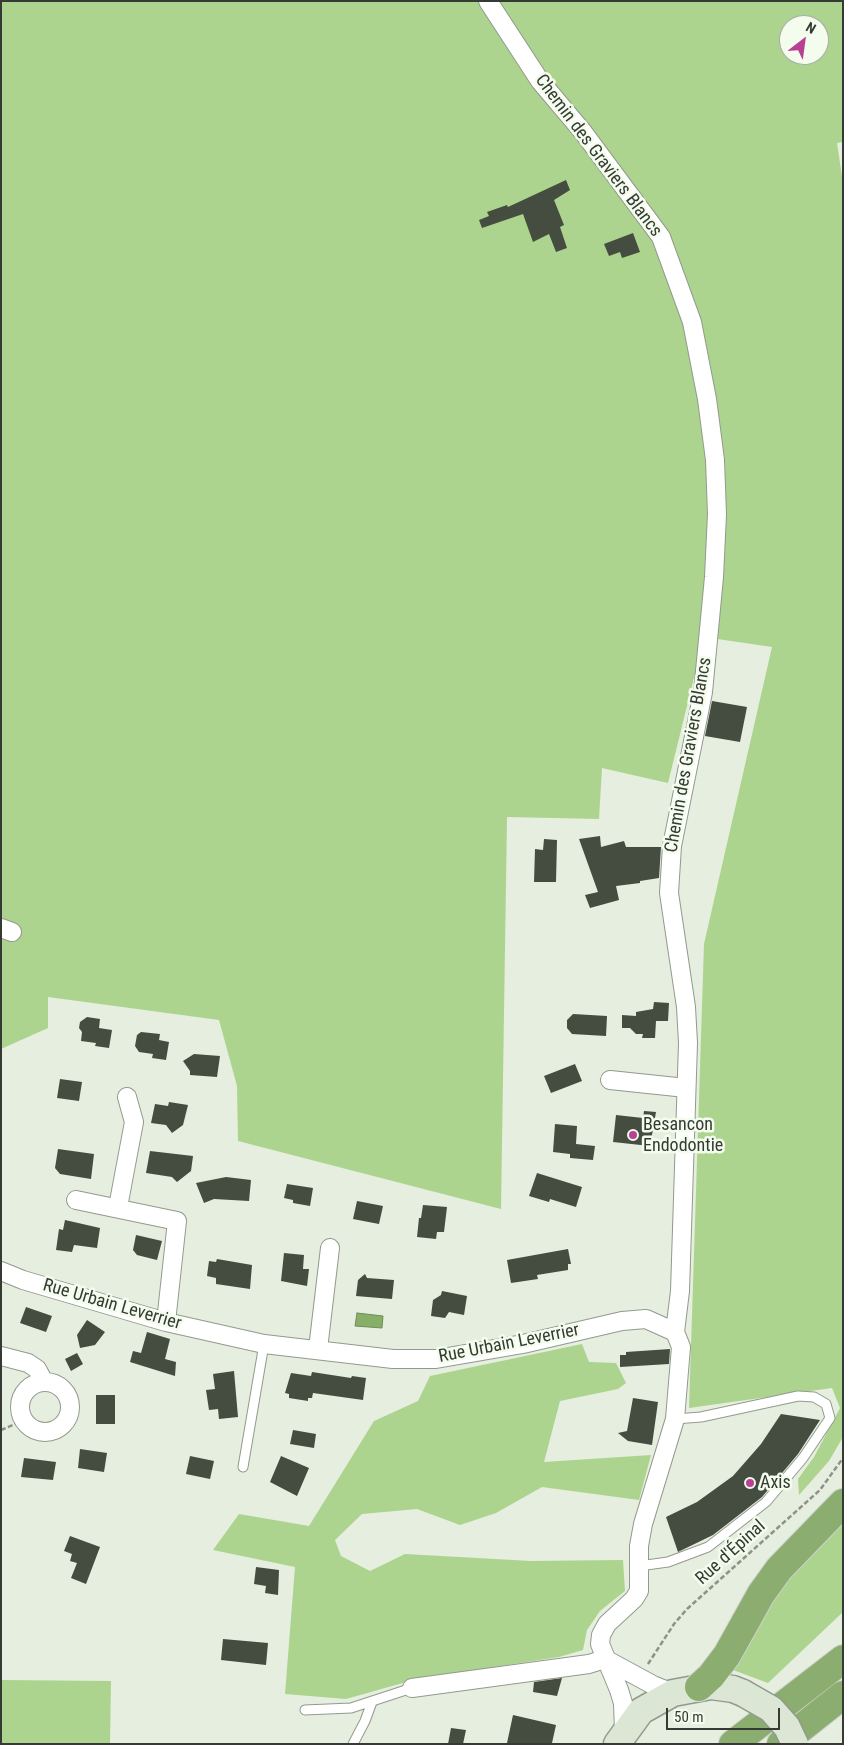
<!DOCTYPE html>
<html>
<head>
<meta charset="utf-8">
<style>
	body { margin:0 }
	#map { position:relative; width:844px; height:1745px; overflow:hidden; background:#e5eedf; font-family:"Roboto Condensed",sans-serif }
	canvas { display:block }
	.frame { position:absolute; inset:0; border:2px solid #363a34; pointer-events:none }
	.north { position:absolute; left:779px; top:15px; width:50px; height:50px; box-sizing:border-box; background:#f3fced; border:1px solid #a7aea3; border-radius:50%; rotate:30deg; font-size:14px; font-weight:700; line-height:20px; text-align:center; color:#363a34 }
	.north::after { content:''; display:block; margin:auto; width:18px; height:22px; background:#b94093; clip-path:polygon(50% 0,100% 100%,50% 72%,0 100%) }
	.scale { position:absolute; left:666px; top:1708px; width:114px; height:22px; box-sizing:border-box; border:2px solid #363a34; border-top:0; padding-left:6px; font-size:15px; line-height:18px; white-space:nowrap; color:#363a34; -webkit-text-stroke:4px #f3fced; paint-order:stroke }
</style>
</head>
<body>
<div id="map">
<canvas width="844" height="1745"></canvas>
<div class="frame"></div>
<div class="north">N</div>
<div class="scale">50 m</div>
</div>
<script>
const context = document.querySelector('canvas').getContext('2d');
context.lineJoin = 'round';
function fill(path, color) { context.fillStyle = color; context.fill(path, 'evenodd'); }
const poly = rows => new Path2D(rows.map(r => 'M' + r).join(''));
function stroke(path, color, width, dash) { context.strokeStyle = color; context.lineWidth = width; context.lineCap = dash ? 'butt' : 'round'; context.setLineDash(dash || []); context.stroke(path); }
function write(font, color, halo, rows, align = 'center') {
  context.font = font + ' "Roboto Condensed",sans-serif'; context.lineWidth = 5; context.setLineDash([]); context.textBaseline = 'middle'; context.strokeStyle = halo; context.fillStyle = color; for (const [text, x, y, turn = 0] of rows) {
    context.save(); context.translate(x, y); context.rotate((+turn || 0) * Math.PI / 180); context.textAlign = isNaN(turn) ? turn : align; if (halo) context.strokeText(text, 0, 0); context.fillText(text, 0, 0); context.restore();
  }
}
const green = poly([
	[1,1,843,1,843,142,837,143,843,183,843,1437,829,1461,799,1495,798,1479,814,1457,840,1408,832,1388,689,1408,704,944,772,647,704,637,668,783,602,768,599,819,507,817,501,1209,238,1141,237,1086,219,1020,48,997,48,1028,1,1049],
	[789,25,819,25,819,55,789,55],
	[582,1344,589,1362,616,1363,626,1383,618,1389,560,1401,544,1462,651,1455,639,1500,542,1487,496,1513,460,1525,417,1509,362,1514,335,1540,341,1556,370,1571,405,1554,531,1561,623,1560,625,1591,600,1611,587,1630,583,1650,559,1657,417,1679,346,1699,285,1694,295,1567,213,1550,239,1514,309,1526,374,1421,418,1401,430,1376],
	[843,1522,843,1612,768,1683,733,1670,762,1610,779,1584],
	[1,1680,111,1681,110,1744,1,1744]
]);
const water = poly([
	[357,1313,383,1316,382,1328,355,1326,357,1313]
]);
const building = poly([
	[566,180,570,190,554,200,564,225,560,227,567,248,556,252,549,234,533,242,523,214,482,228,479,220,489,216,487,212,507,205,508,207],
	[633,233,640,252,622,258,620,252,609,256,604,244],
	[712,701,747,707,740,742,705,736],
	[600,836,601,847,624,841,626,847,661,847,659,878,640,881,640,883,616,886,619,900,590,908,585,895,598,892,579,839],
	[544,839,557,840,556,882,534,882,535,849,543,850],
	[654,1002,669,1003,668,1021,656,1021,655,1038,642,1038,643,1034,636,1034,630,1028,622,1028,622,1015,636,1016,636,1012,653,1009],
	[573,1014,607,1016,606,1036,572,1034,567,1028,567,1020],
	[87,1017,100,1019,99,1028,112,1030,109,1048,95,1046,96,1043,81,1041,82,1032,79,1028,80,1022],
	[141,1032,160,1034,159,1040,169,1042,166,1060,152,1058,153,1054,139,1052,135,1046,137,1035],
	[194,1054,220,1056,217,1077,190,1075,190,1071,183,1061],
	[575,1064,582,1081,551,1093,544,1076],
	[60,1079,82,1082,79,1101,57,1098],
	[169,1102,188,1105,183,1125,172,1133,166,1125,151,1123,155,1104,168,1106],
	[644,1111,656,1112,650,1146,613,1142,616,1115,643,1118],
	[555,1124,577,1126,576,1144,595,1146,593,1160,570,1158,570,1154,553,1152],
	[58,1149,94,1154,91,1179,60,1174,55,1168],
	[150,1151,193,1156,191,1171,177,1182,172,1177,146,1173],
	[537,1173,582,1187,576,1207,550,1199,549,1202,529,1196],
	[226,1177,251,1180,249,1201,214,1199,204,1203,196,1183],
	[287,1184,313,1188,310,1206,293,1203,293,1200,284,1198],
	[357,1201,383,1206,379,1224,353,1219],
	[423,1205,447,1207,444,1232,437,1232,436,1239,417,1237,419,1218,421,1218],
	[65,1220,100,1228,97,1248,74,1245,72,1252,56,1250,59,1229,63,1230],
	[136,1235,162,1241,157,1260,137,1255,133,1250],
	[568,1249,571,1264,568,1264,568,1270,537,1275,538,1279,511,1283,507,1260],
	[284,1253,304,1255,303,1269,309,1269,307,1286,281,1281],
	[217,1259,252,1265,250,1289,216,1284,216,1278,207,1276,209,1261,216,1262],
	[365,1274,367,1278,394,1280,392,1299,356,1296,358,1280],
	[442,1291,467,1296,464,1315,449,1312,445,1318,431,1316,433,1300,441,1295],
	[26,1307,52,1316,46,1332,20,1323],
	[87,1320,105,1332,95,1345,80,1348,77,1335],
	[147,1332,170,1339,165,1359,176,1362,175,1376,130,1362,133,1351,141,1353],
	[670,1349,669,1364,620,1367,620,1355,626,1355,626,1352],
	[77,1353,83,1364,71,1371,65,1359],
	[234,1371,238,1417,219,1419,218,1409,209,1410,206,1390,215,1389,213,1374],
	[312,1372,351,1378,352,1376,366,1378,363,1400,313,1393,312,1398,308,1398,308,1401,289,1398,289,1394,285,1393,291,1373,311,1376],
	[96,1395,115,1395,115,1424,96,1424],
	[633,1398,658,1402,652,1445,628,1441,618,1433,627,1431],
	[781,1414,820,1420,798,1454,762,1497,713,1535,678,1552,666,1517,697,1502,733,1476,761,1444],
	[293,1430,316,1434,314,1448,290,1444],
	[80,1449,107,1453,104,1472,78,1468],
	[190,1456,214,1461,210,1479,186,1474],
	[281,1456,309,1468,297,1496,270,1482],
	[24,1458,56,1462,53,1480,21,1477],
	[70,1536,100,1547,86,1584,71,1578,77,1563,70,1561,72,1554,64,1551],
	[256,1567,279,1570,278,1595,265,1593,266,1586,254,1584],
	[223,1639,268,1643,266,1665,221,1660],
	[562,1678,557,1696,533,1692,534,1682],
	[513,1715,556,1725,552,1743,507,1743],
	[451,1728,466,1730,463,1744,448,1744]
]);
const path = poly([
	[1,1430,15,1424,25,1422],
	[648,1664,674,1624,687,1609,820,1490,843,1458]
]);
const lane = poly([
	[243,1467,264,1344],
	[639,1566,668,1562,708,1547,766,1502,803,1458,830,1418,826,1404,814,1397,798,1396,701,1417,675,1419],
	[305,1710,351,1708,412,1688],
	[353,1744,365,1721,372,1702]
]);
const street = poly([
	[488,1,540,81,583,132,661,237,692,322,707,399,715,460,717,514,714,577,703,692,672,846,669,893,686,1007,688,1043,680,1291,675,1332],
	[1,928,12,932],
	[610,1080,686,1088],
	[76,1200,177,1221,166,1322],
	[118,1207,134,1122,127,1097],
	[1,1271,23,1280,166,1322,264,1344,393,1359,436,1359,523,1344,622,1321,646,1319,675,1332,681,1347,675,1419,643,1524,639,1546,639,1591,634,1599,607,1624,601,1635,600,1644,619,1690,623,1703,624,1732],
	[318,1349,330,1248],
	[1,1356,28,1363,37,1369,44,1382],
	'20 1407a25 25 0 1 1 50 0a25 25 0 1 1-50 0Z',
	[605,1659,653,1685,673,1693],
	[412,1688,589,1664,605,1659]
]);
const secondary = poly([
	[617,1744,641,1711,673,1693,711,1686,733,1689,743,1693]
]);
const highway = poly([
	[699,1687,711,1676,727,1655,761,1594,779,1569,843,1503],
	[733,1744,843,1659],
	[781,1744,843,1695]
]);
const secondaryBridge = poly([
	[743,1693,771,1709,787,1727,795,1744]
]);
const markers = [
	[633,1135,5,"#b94093"],
	[750,1483,5,"#b94093"]
];
const streetNames = [
	["Chemin des Graviers Blancs",598,156,53],
	["Chemin des Graviers Blancs",689,755,-80],
	["Rue Urbain Leverrier",112,1305,16],
	["Rue Urbain Leverrier",509,1344,-11],
	["Rue d'Épinal",731,1553,-42]
];
const poiNames = [
	["Besancon",643,1125],
	["Endodontie",643,1146],
	["Axis",760,1483]
];
fill(green, '#acd48e');
fill(water, '#88af68');
stroke(water, '#6f8c58', 1);
fill(building, '#454c40');
stroke(lane, '#929a8d', 11);
stroke(street, '#929a8d', 20);
stroke(secondary, '#929a8d', 29);
stroke(highway, '#cfd0ce', 30);
stroke(path, '#8d9389', 2.5, [5, 2.5]);
stroke(lane, '#fff', 9);
stroke(street, '#fff', 18);
stroke(secondary, '#dce6d4', 26);
stroke(highway, '#8bad70', 28);
stroke(secondaryBridge, '#929a8d', 29, []);
stroke(secondaryBridge, '#dce6d4', 26);
for (const [x, y, r, color] of markers) { const dot = new Path2D(); dot.arc(x, y, r, 0, 2 * Math.PI); context.fillStyle = color; context.fill(dot); stroke(dot, '#f3fced', 2); }
write('18px', '#363a34', '#f3fced', streetNames);
write('18px', '#363a34', '#f3fced', poiNames, 'left');
</script>
</body>
</html>
